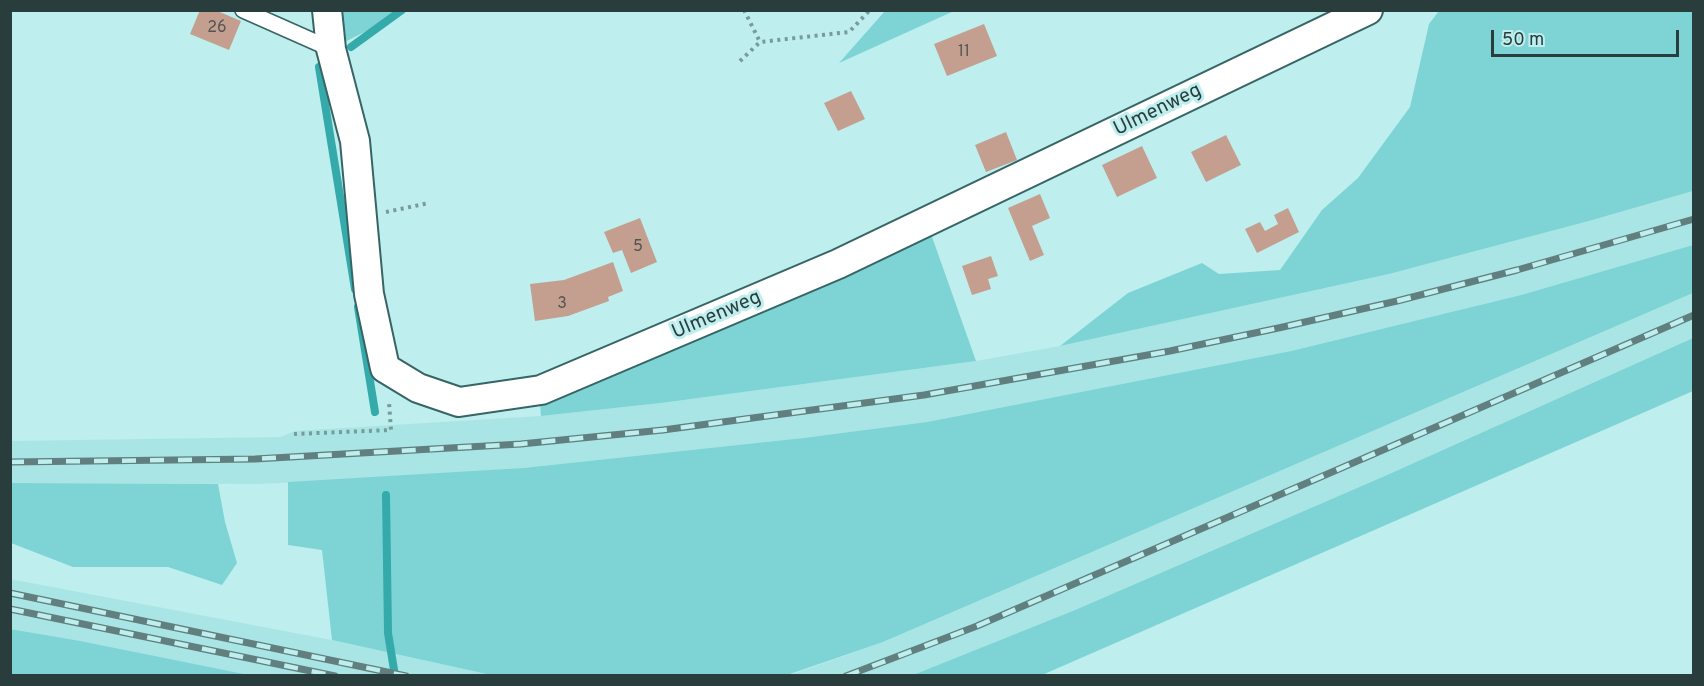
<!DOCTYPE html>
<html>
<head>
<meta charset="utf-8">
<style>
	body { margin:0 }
	#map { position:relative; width:1704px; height:686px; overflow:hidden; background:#beeeee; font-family:Overpass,sans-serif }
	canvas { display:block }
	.frame { position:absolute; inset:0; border:12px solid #2a3d3d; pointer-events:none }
	.scale { position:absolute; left:1491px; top:30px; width:188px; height:27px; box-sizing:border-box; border:3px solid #2a3d3d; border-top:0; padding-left:8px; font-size:18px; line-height:21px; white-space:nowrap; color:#2a3d3d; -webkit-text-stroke:4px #beeeee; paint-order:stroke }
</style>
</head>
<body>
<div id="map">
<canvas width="1704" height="686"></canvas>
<div class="frame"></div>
<div class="scale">50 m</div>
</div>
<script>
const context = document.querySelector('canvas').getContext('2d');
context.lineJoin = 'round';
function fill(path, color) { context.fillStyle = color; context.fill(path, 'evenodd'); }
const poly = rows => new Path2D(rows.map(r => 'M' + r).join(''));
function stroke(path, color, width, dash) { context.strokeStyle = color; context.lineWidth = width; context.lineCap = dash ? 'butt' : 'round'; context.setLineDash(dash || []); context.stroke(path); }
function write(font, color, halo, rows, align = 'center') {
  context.font = font + ' Overpass,sans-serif'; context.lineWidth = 6; context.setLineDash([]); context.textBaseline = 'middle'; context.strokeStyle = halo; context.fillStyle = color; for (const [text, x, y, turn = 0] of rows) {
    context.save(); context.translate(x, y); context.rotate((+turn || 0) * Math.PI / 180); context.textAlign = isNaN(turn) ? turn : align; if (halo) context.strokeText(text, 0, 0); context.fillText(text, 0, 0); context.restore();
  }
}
const built = poly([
	[1693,191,1693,245,1521,295,1291,351,927,422,803,438,523,468,402,477,258,484,11,483,11,441,280,437,295,431,541,416,661,403,976,361,1060,346,1389,274,1589,221],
	[1693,293,1693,338,1387,475,1075,610,913,675,787,676,883,642],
	[10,579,332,640,491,675,249,675,11,629]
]);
const green = poly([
	[327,10,406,11,331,49],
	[885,11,954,11,839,63],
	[1439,11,1693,11,1693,191,1589,221,1389,274,1060,346,1128,293,1202,263,1219,274,1280,270,1322,210,1358,178,1410,107,1429,24],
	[931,234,976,361,661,403,541,416,540,403],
	[1693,245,1693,293,883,642,787,675,491,675,332,640,322,550,288,545,288,482,523,468,803,438,927,422,1291,351,1521,295],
	[1693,338,1693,391,1042,675,913,675,1075,610,1387,475],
	[10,483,218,484,225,522,237,563,222,585,168,567,73,567,11,543],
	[10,629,80,641,249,675,11,675]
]);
const stream = poly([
	[351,47,402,10],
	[319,67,355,289],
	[358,307,375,412],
	[386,495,388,633,395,676]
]);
const building = poly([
	[200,10,215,10,241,21,229,50,190,34],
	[984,24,997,56,947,76,934,44],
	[851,91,865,119,838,131,824,103],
	[1006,132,1017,160,986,172,975,145],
	[1226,135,1241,165,1206,182,1191,152],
	[1142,146,1157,178,1117,197,1102,165],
	[1040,194,1050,218,1032,226,1044,255,1030,261,1008,208],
	[1288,208,1299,232,1257,253,1245,229,1260,222,1265,231,1278,224,1274,215],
	[640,218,657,262,631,273,622,250,613,253,604,232],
	[991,256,998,276,988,279,991,289,972,295,962,266],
	[613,262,623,291,608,297,609,301,568,316,535,321,530,284,564,280]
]);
const path = poly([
	[744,10,760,42],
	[740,61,760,42,849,32,870,10],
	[386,212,429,203],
	[294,434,391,430,389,402]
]);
const lane = poly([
	[243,10,331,49]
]);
const street = poly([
	[327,10,331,49,355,141,369,294,385,368,418,388,459,402,541,390,838,264,1368,10]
]);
const rail = poly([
	[10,462,255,459,521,444,663,430,924,395,1170,351,1283,327,1397,301,1517,270,1694,219],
	[10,593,406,676],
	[10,609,335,676],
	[846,676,977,626,1694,315]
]);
const numberNames = [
	["26",217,29],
	["11",964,53],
	["5",638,248],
	["3",562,305]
];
const streetNames = [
	["Ulmenweg",1158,111,-26],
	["Ulmenweg",717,316,-23]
];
fill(built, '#aae5e5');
fill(green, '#7ed4d5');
stroke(stream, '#35aaab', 8);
fill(building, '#c49f90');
stroke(lane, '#376464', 18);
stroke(street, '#376464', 32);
stroke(path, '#789a9a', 4, [3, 4.5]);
stroke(lane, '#fff', 15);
stroke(street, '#fff', 28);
stroke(rail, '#617f7f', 7);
stroke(rail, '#beeeee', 4.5, [14]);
write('16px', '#505652', null, numberNames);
write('20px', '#2a3d3d', '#beeeee', streetNames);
</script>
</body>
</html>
